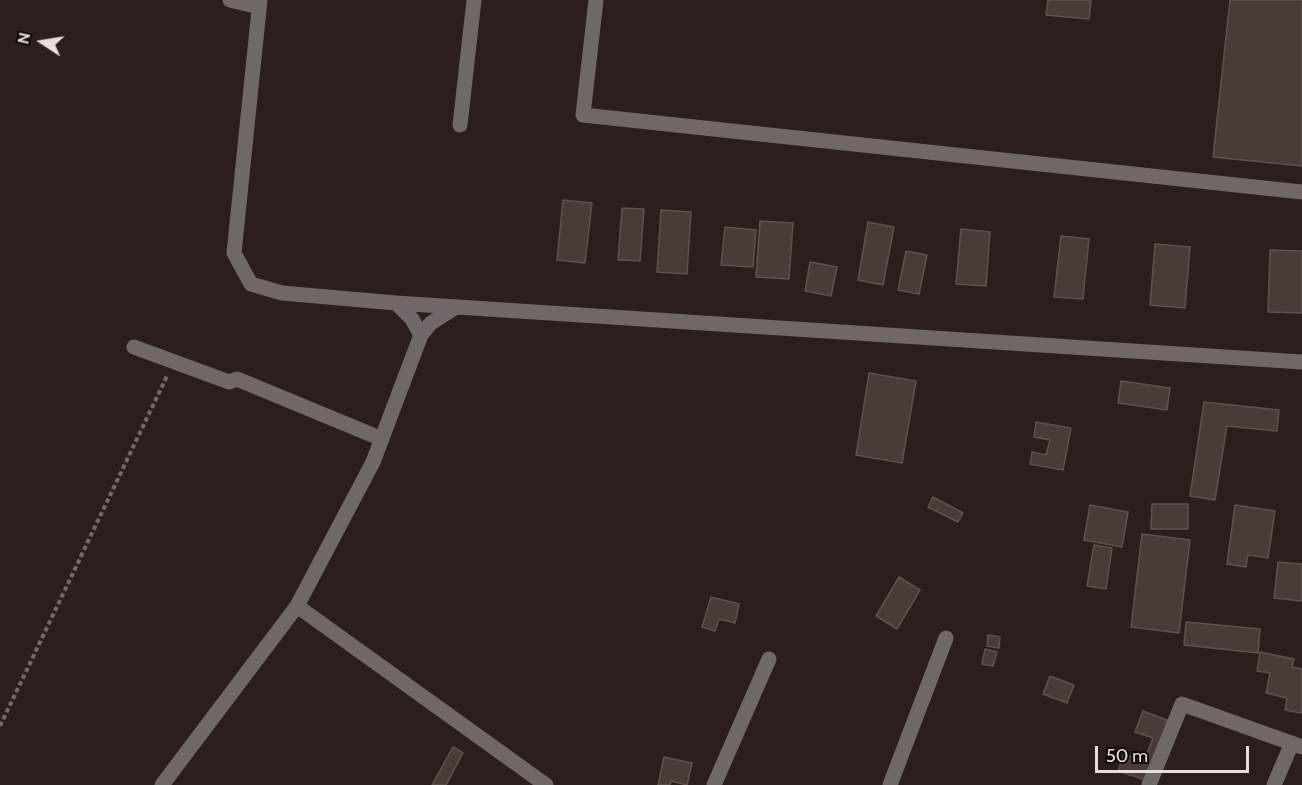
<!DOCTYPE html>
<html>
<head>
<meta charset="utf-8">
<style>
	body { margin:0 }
	#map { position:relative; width:1302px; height:785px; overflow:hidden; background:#2c1e1c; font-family:Cabin,sans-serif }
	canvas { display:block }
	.north { position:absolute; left:12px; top:12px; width:60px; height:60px; -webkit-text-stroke:4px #100a09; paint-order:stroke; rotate:282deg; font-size:16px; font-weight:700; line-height:24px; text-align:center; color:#e7dddc }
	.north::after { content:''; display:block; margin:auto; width:21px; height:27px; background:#e7dddc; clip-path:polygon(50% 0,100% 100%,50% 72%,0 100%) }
	.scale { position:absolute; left:1095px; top:746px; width:154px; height:27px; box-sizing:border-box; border:3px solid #e7dddc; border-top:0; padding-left:8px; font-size:18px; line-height:21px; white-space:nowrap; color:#e7dddc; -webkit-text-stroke:4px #100a09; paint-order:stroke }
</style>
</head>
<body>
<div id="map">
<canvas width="1302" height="785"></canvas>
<div class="north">N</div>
<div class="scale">50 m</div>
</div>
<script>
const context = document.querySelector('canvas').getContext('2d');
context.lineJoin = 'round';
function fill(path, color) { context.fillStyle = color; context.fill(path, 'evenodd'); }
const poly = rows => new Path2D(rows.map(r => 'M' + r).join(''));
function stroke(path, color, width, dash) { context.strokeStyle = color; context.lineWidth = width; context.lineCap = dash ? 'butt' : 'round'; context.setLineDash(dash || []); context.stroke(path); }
const building = poly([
	[1048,0,1091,0,1089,19,1046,15,1048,0],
	[1230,0,1302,0,1302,166,1213,157,1230,0],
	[563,200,592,203,585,263,557,260,563,200],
	[622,208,644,209,640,261,618,260,622,208],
	[661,210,691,212,687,274,657,272,661,210],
	[760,221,793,223,789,279,756,277,760,221],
	[868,222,894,227,883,285,858,280,868,222],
	[725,227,756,230,753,267,721,265,725,227],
	[961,229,990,232,986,286,956,284,961,229],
	[1061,236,1089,239,1083,299,1054,297,1061,236],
	[1155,244,1190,247,1185,308,1150,305,1155,244],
	[1270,250,1302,251,1302,313,1268,312,1270,250],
	[906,251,927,255,919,294,898,290,906,251],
	[810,262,837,267,831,296,805,291,810,262],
	[869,373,916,381,902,463,856,455,869,373],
	[1121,381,1170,388,1167,410,1118,403,1121,381],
	[1204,402,1279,410,1277,431,1227,426,1215,500,1190,496,1204,402],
	[1036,422,1071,428,1063,470,1030,464,1032,452,1046,455,1050,440,1034,437,1036,422],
	[933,497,963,513,958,522,928,507,933,497],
	[1152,504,1188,504,1188,529,1151,529,1152,504],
	[1090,505,1128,512,1122,547,1084,540,1090,505],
	[1235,505,1275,511,1268,558,1248,555,1246,567,1227,564,1235,505],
	[1142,534,1190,540,1179,633,1131,627,1142,534],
	[1094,545,1112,548,1106,589,1087,586,1094,545],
	[1278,562,1302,564,1302,601,1274,598,1278,562],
	[899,577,920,590,897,629,876,616,899,577],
	[711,597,739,604,735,623,719,619,715,631,702,627,711,597],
	[1186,622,1260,629,1258,653,1184,645,1186,622],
	[988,635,1000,637,999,648,987,646,988,635],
	[985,649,997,652,993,666,982,664,985,649],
	[1260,652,1294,659,1292,667,1302,669,1302,707,1301,713,1285,710,1287,698,1266,693,1270,673,1257,671,1260,652],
	[1050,676,1074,685,1067,703,1043,694,1050,676],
	[1143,711,1172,722,1152,782,1118,771,1124,754,1144,761,1153,738,1135,732,1143,711],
	[453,747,463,753,446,785,432,785,453,747],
	[664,757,692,763,687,785,671,781,670,785,658,785,664,757]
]);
const path = poly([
	[0,726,167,376]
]);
const minor = poly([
	[230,0,259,7],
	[260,0,234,253,251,284,282,293,396,303,1302,362],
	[596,0,583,115,1302,192],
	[460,125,474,0],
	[396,303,412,319,421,335],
	[134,347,229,382,237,379,382,439],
	[297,606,546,785],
	[162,785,297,606,373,462,421,335,431,323,456,307],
	[714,785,769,659],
	[890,785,946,638],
	[1149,785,1182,704,1302,747],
	[1274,785,1292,743]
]);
fill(building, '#4a3a38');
stroke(building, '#61504e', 1.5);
stroke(path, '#756867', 4, [4.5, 3]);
stroke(minor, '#706867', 15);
</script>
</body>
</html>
